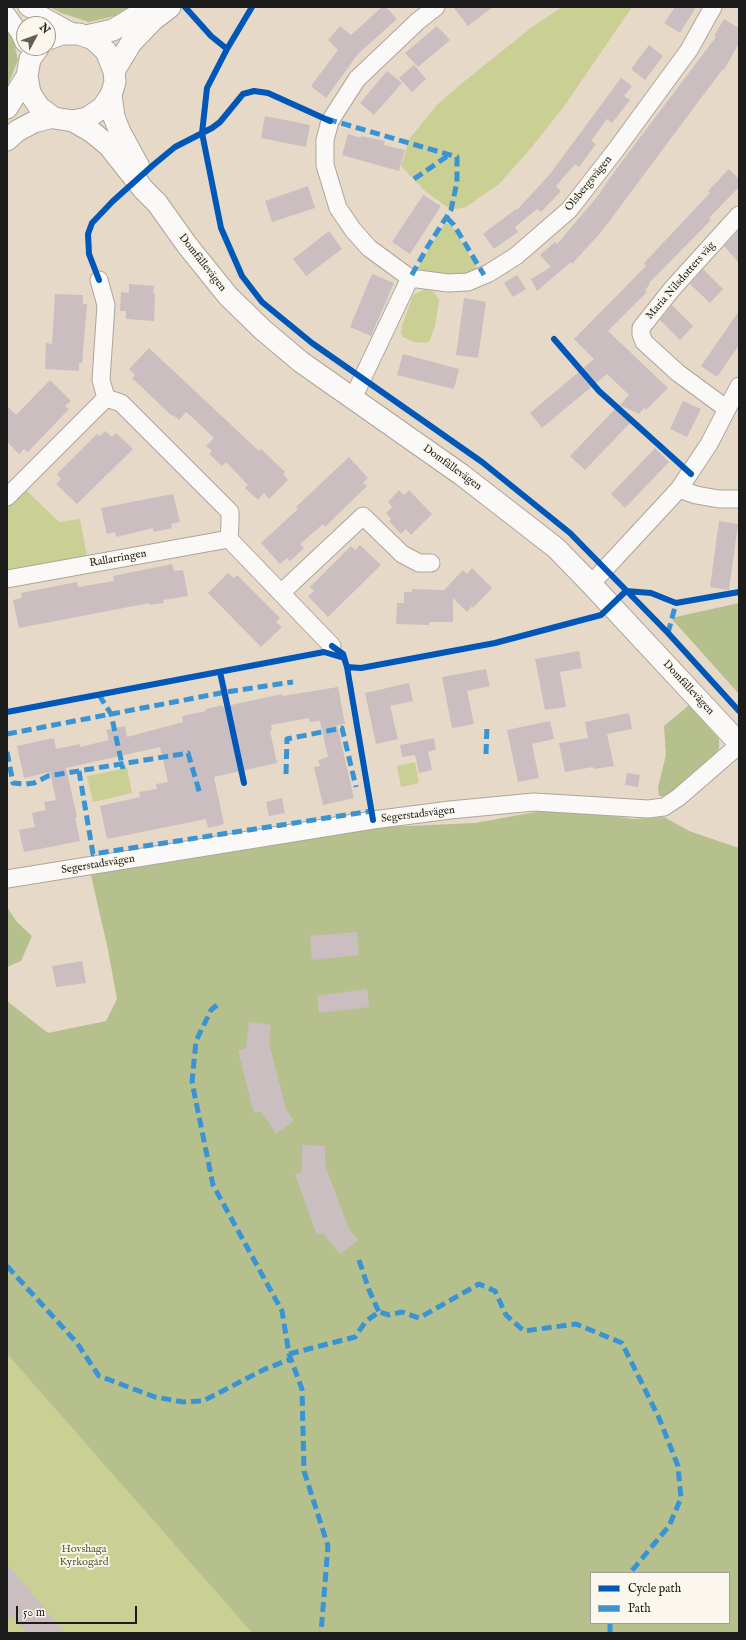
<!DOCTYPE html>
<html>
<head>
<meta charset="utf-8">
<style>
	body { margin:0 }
	#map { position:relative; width:746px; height:1640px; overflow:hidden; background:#e6d9c8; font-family:"IM FELL English",serif }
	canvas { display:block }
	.frame { position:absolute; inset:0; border:8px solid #1c1c1c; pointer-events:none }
	.legend { position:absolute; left:590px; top:1572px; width:140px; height:52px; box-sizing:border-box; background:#fbf7ec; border:1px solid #a29f99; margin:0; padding:5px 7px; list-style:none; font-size:12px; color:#1c1c1c }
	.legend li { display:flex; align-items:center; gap:8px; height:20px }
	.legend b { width:20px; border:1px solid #a29f99 }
	.north { position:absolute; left:16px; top:16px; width:40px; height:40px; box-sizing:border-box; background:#fbf7ec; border:1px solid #a29f99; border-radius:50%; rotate:49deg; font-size:11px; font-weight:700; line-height:16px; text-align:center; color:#1c1c1c }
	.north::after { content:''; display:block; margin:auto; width:14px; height:18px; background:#635e58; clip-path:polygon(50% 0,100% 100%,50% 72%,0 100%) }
	.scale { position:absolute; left:16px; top:1606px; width:121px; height:18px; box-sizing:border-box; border:2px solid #1c1c1c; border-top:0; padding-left:5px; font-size:12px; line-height:14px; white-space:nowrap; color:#1c1c1c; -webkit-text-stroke:3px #fbf7ec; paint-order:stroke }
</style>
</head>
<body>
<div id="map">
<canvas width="746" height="1640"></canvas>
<div class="frame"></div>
<ul class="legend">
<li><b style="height:5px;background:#0057b8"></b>Cycle path</li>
<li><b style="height:5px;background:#3a94d4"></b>Path</li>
</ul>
<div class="north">N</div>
<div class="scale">50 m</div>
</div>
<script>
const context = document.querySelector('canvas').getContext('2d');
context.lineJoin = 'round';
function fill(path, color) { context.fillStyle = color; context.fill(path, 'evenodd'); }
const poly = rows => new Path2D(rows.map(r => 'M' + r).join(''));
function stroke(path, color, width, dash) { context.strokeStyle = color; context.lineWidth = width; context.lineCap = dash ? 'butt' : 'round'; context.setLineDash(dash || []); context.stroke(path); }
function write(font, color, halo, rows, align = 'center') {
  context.font = font + ' "IM FELL English",serif'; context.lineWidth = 3.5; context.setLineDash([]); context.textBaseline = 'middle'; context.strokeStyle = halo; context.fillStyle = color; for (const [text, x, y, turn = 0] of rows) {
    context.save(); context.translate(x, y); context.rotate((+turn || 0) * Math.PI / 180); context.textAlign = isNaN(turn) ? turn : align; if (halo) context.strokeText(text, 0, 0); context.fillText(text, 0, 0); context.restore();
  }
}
const green = poly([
	[562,7,632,7,565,105,532,147,499,184,466,207,451,210,425,191,401,166,410,138,437,105,461,84,532,27],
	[446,224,449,224,453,228,479,271,460,277,430,274,417,269,442,227],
	[425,289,434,292,439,300,435,326,430,340,426,343,414,342,403,337,401,333,402,326,413,295],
	[25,489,59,522,80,519,87,557,7,571,7,508],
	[415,762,419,783,401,787,397,766],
	[127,768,132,793,93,802,87,776],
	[7,1354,252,1633,7,1633]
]);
const forest = poly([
	[50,7,135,7,127,13,89,22,61,13],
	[7,26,12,33,18,60,7,87],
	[739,603,739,694,671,618],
	[689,705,719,739,719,748,713,758,674,790,664,796,659,796,658,787,666,755,664,726],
	[541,811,604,815,634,819,664,817,689,831,739,848,739,1633,252,1633,7,1354,7,1001,48,1033,106,1021,117,999,108,950,91,875,385,827,475,823],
	[591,1573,729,1573,729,1623,591,1623],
	[7,907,17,922,32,936,21,961,7,967]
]);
const building = poly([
	[382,7,386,7,397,19,358,54,326,98,311,86,338,50,328,40,340,26,351,35],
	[453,7,493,7,468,26],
	[675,7,696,7,680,33,664,23],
	[724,19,739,28,739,43,724,70,723,69,704,94,602,231,572,264,571,262,537,291,531,279,551,267,540,255,555,242,557,244,597,197,617,168,716,37,714,36],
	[437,26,450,40,418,67,405,53],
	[649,45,663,56,645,80,631,69],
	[414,65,426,79,412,92,399,78],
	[387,71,402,83,374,115,360,103],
	[621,78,632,86,624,96,630,100,612,123,607,119,591,141,596,144,579,167,575,164,556,186,561,191,541,212,537,209,515,227,518,232,494,249,483,234,516,209,517,210,550,174],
	[265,116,310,125,306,147,261,138],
	[348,134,361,138,361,136,385,141,384,145,405,150,399,171,342,155],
	[729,169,739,179,739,187,709,218,711,220,649,283,650,284,645,290,647,292,608,331,668,388,646,410,644,408,639,414,620,405,629,395,607,374,542,428,530,413,594,359,574,339,646,266,644,263,710,193,708,191],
	[308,186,315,208,272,222,265,201],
	[423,195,441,206,410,254,392,242],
	[739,230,739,263,724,246],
	[329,231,342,249,306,276,293,259],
	[703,269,723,289,710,303,690,284],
	[372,274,394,283,371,336,350,327],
	[517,275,526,289,513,297,504,283],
	[129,284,154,286,153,294,155,294,154,321,126,319,126,311,120,311,121,292,129,293],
	[55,294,83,295,83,304,87,304,82,363,79,363,79,371,45,369,46,343,52,344],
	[464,298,486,302,478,358,456,355],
	[672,305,693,326,680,340,660,320],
	[739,311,739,345,717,377,701,366],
	[149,348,259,451,261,449,285,472,283,474,288,480,269,499,264,493,258,500,245,488,248,485,226,462,222,466,209,454,212,451,206,446,214,438,192,417,186,412,179,420,173,415,172,416,132,378,135,375,129,369],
	[403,354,459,369,454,389,397,375],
	[50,380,71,401,65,406,69,409,28,452,24,449,19,454,7,442,7,406,16,415],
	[683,401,701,409,687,437,670,429],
	[615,409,630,423,585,470,570,456],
	[105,431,112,437,116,433,133,449,77,504,56,484,61,479,57,474,97,434,100,436],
	[655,448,669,462,625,508,611,494],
	[349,457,368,478,363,483,367,486,325,527,323,524,300,544,304,548,290,561,287,558,280,564,261,543,298,509,296,507],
	[399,490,404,495,409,490,432,514,411,535,406,529,401,534,389,521,391,519,386,513,392,507,388,502],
	[173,494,180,522,171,524,172,528,154,532,153,528,116,537,115,532,107,534,101,508],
	[719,521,738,524,729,590,710,587],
	[360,545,381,565,328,617,308,596,314,591,310,587,351,546,355,550],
	[172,564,174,571,183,570,188,596,163,600,164,603,150,605,150,603,19,628,13,600,22,598,21,593,77,582,78,587,114,581,113,576],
	[472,568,492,588,473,608,472,606,467,612,453,598,453,622,429,622,429,625,396,624,397,603,404,603,404,592,412,592,412,589,444,590,463,570,467,574],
	[228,573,234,578,237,575,280,618,276,622,282,627,261,647,208,593],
	[579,651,582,668,560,672,566,707,545,710,535,659],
	[486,669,490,686,467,691,474,724,452,728,442,677],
	[409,683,413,701,390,706,398,739,376,744,365,693],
	[338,687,345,724,337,725,354,798,323,805,314,767,320,766,318,760,328,757,320,721,310,722,309,718,271,725,272,730,270,731,277,763,214,777,224,824,208,828,206,819,107,839,100,806,140,797,139,792,157,789,156,784,168,782,160,747,66,768,77,817,75,817,80,841,24,852,19,830,35,827,32,813,46,810,44,802,56,800,50,772,24,778,17,746,54,738,56,749,80,744,80,747,109,740,106,730,125,726,127,737,183,722,182,716,206,711,206,709,222,705,222,707,282,694,282,696],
	[629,713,632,729,607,734,614,766,594,769,593,767,565,772,559,743,588,738,585,722],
	[550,721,554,739,532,744,539,778,518,782,507,730],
	[434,738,436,750,428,752,432,770,419,773,415,755,402,757,400,745],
	[627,773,640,775,638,787,625,785],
	[282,798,285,813,269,816,266,802],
	[357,932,359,955,312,960,310,936],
	[82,961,86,983,56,987,52,966],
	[367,989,369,1007,319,1013,317,996],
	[249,1022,271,1025,269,1044,286,1109,294,1121,276,1134,261,1111,254,1113,238,1050,246,1048],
	[302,1145,325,1146,325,1165,349,1229,358,1240,340,1254,323,1233,317,1235,295,1174,302,1172],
	[7,1564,34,1596,65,1633,28,1633,13,1615,7,1620]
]);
const minor = poly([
	[27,7,74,33],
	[436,7,418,21,357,79,330,121,325,140,325,165,338,208,353,230,369,248,410,278,448,283,468,282,489,273,516,256,569,210,615,151,689,50,713,7],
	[7,15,19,32,24,43],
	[99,280,106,305,101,380,106,398],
	[353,398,410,278],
	[727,409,678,373,644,342,641,334,641,328,672,289,739,215],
	[679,489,696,495,719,499,739,499],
	[7,497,106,398,121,403,230,512,230,523,229,539,7,579],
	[229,539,332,646],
	[591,584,679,489,709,444,739,386],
	[281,593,363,516,402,554,419,563,431,563],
	[7,879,373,820,450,810,534,802,648,809,664,807,679,797,739,745]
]);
const tertiary = poly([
	[86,36,113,30,151,7],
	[38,48,30,59,27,76,30,93,39,107,54,118,73,121,87,118,102,108,111,95,115,82,114,71,106,51,93,39,79,34,62,34,48,39],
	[114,71,131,43,153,20,170,7],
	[111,95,114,117,120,132,139,167],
	[7,108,27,76],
	[73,121,92,132,109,146,143,189,157,203,187,245,228,296,263,330,301,362,462,475,556,548,591,584,739,743],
	[7,140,17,131,34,122,53,117]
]);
const quiet = poly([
	[327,119,457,157,457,182,451,210,428,246,410,278],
	[414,179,449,155],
	[447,218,454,225,484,275],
	[668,633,676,603],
	[99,695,111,714,123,769],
	[7,734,226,692,293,682],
	[7,752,13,783,26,784,34,783,48,776,188,753,200,794],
	[486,754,487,725],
	[79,771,93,854,372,811],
	[286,774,287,739,342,728,356,787],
	[217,1005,211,1010,196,1041,192,1082,213,1185,282,1311,289,1354,302,1389,304,1471,328,1546,321,1633],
	[359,1260,369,1290,379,1312],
	[7,1266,77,1343,99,1376,155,1397,183,1402,203,1401,265,1369,291,1359],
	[289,1354,355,1337,366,1321,379,1312,389,1315,402,1312,419,1318,479,1284,495,1291,506,1315,524,1331,576,1324,622,1343,659,1418,678,1466,681,1498,669,1526,630,1573],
	[610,1633,610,1623]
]);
const cycleway = poly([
	[185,7,211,36,227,49],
	[252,7,227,49,207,88,202,133,221,228,242,276,262,302,312,343,482,462,570,533,668,633,739,711],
	[99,280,89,254,88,234,92,223,113,201,152,166,175,147,212,128,220,122,243,94,254,91,268,93,330,121],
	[554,339,599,391,691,474],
	[332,646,343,654,347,667,373,820],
	[347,667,361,668,495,643,582,620,601,615,626,591,651,593,676,603,739,592],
	[220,672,244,783],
	[7,712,324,652,344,658]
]);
const streetNames = [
	["Olsbergsvägen",589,184,-51],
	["Domfällevägen",202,263,52],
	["Maria Nilsdotters väg",681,281,-49],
	["Domfällevägen",452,468,36],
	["Rallarringen",118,559,-10],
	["Domfällevägen",688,688,47],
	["Segerstadsvägen",418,815,-7],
	["Segerstadsvägen",98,865,-9]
];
const parkNames = [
	["Hovshaga",84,1550],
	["Kyrkogård",84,1563]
];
fill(green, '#cacf94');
fill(forest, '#b6c08d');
fill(building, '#cbbec0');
stroke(minor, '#ada59a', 19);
stroke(tertiary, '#ada59a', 23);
stroke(minor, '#fbf9f7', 17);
stroke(tertiary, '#fbf9f7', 21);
stroke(quiet, '#3a94d4', 5, [10, 5]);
stroke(cycleway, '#0057b8', 6);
write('11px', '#1c1c1c', '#fbf7ec', streetNames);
write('11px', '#515837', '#fbf7ec', parkNames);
</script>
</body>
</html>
